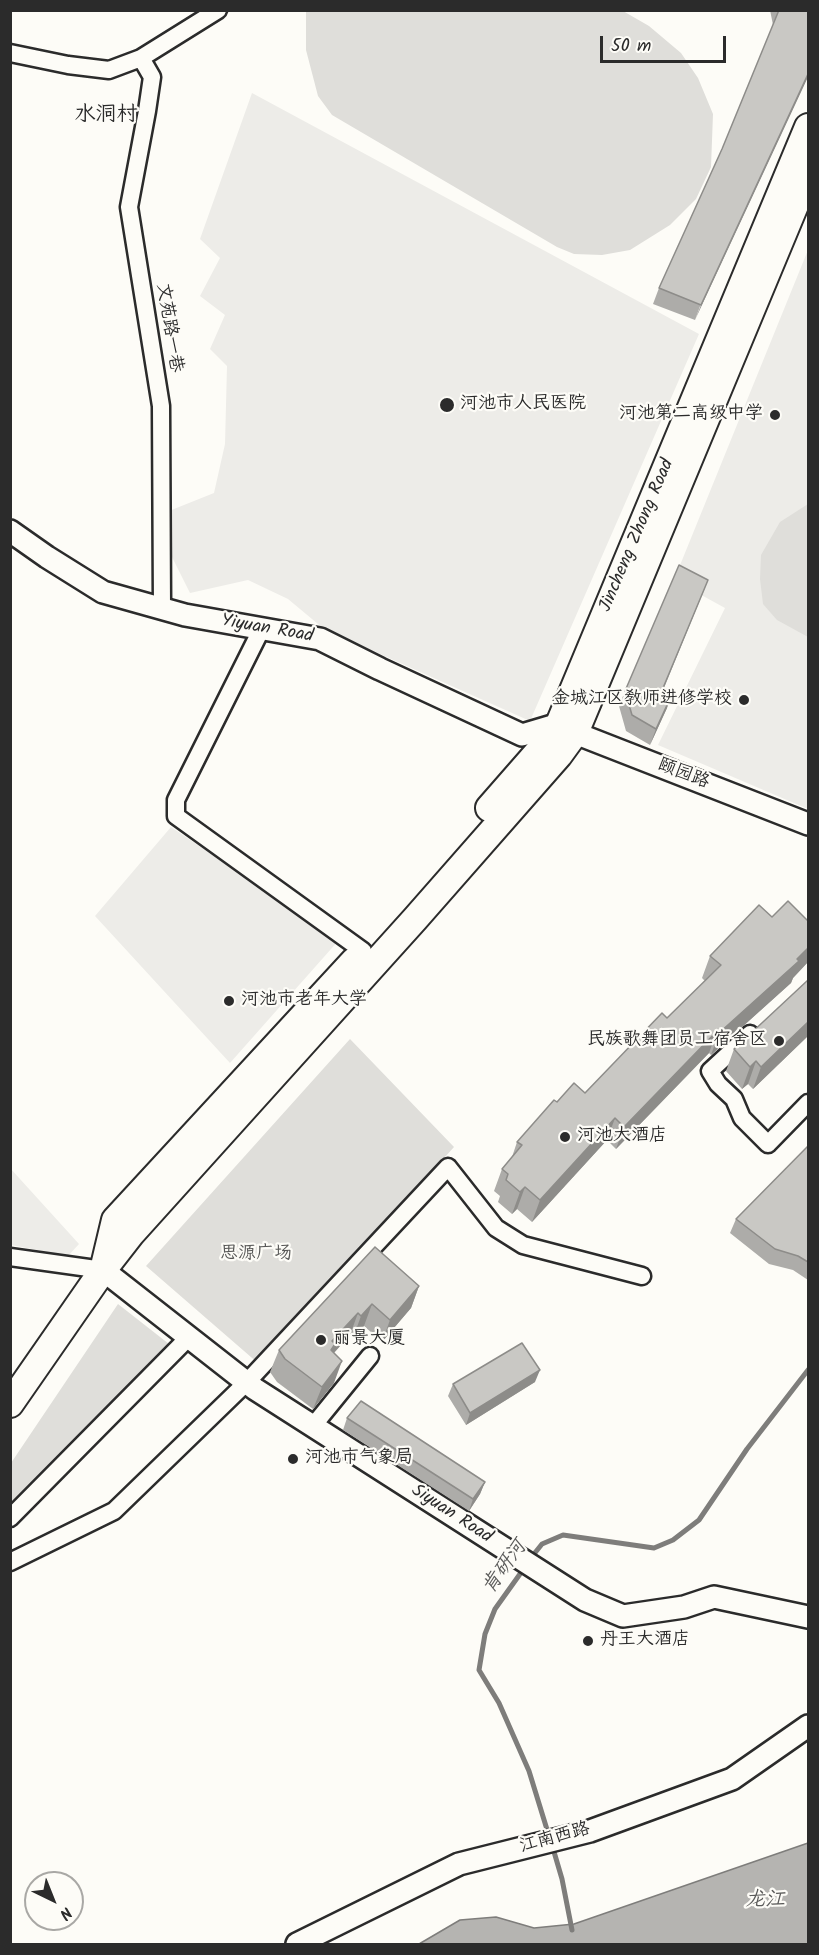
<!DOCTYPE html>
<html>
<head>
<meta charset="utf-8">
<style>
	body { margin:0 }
	#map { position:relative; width:819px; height:1955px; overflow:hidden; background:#fdfcf7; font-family:Kalam,sans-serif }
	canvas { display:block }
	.frame { position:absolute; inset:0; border:12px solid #2b2b2b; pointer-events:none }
	.north { position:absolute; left:24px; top:1871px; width:60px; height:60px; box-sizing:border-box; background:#fdfcf7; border:2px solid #a9a8a5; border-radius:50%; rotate:137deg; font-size:16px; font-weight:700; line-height:24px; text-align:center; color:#2b2b2b }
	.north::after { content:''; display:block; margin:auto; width:21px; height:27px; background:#2b2b2b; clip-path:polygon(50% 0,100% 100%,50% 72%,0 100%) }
	.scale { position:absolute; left:600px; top:36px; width:126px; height:27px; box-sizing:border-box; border:3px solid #2b2b2b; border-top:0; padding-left:8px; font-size:18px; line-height:21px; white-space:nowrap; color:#2b2b2b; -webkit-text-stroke:4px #fdfcf7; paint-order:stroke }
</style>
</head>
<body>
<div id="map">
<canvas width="819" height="1955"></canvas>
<div class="frame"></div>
<div class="north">N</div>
<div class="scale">50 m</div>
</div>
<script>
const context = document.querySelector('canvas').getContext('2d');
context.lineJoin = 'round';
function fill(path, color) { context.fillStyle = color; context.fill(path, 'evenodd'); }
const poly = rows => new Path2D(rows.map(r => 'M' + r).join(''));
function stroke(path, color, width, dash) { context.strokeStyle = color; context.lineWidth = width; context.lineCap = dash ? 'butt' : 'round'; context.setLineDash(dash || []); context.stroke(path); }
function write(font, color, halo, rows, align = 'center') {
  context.font = font + ' Kalam,"LXGW WenKai TC",sans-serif'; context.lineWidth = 4.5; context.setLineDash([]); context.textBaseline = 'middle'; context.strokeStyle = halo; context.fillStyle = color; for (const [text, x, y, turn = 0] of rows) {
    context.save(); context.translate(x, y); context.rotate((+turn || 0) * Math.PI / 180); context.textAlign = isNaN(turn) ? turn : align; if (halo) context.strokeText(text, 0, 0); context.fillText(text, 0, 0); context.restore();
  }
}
const built = poly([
	[252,93,699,334,530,721,324,629,288,599,248,580,190,593,169,551,169,511,214,493,225,444,227,366,210,349,225,315,200,296,220,258,200,239],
	[808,250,808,809,658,745,725,608,674,580],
	[171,827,339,940,230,1063,95,916],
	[10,1168,79,1244,68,1256,11,1245]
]);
const green = poly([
	[306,11,623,11,649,26,681,53,698,78,713,114,711,167,696,199,670,225,630,250,602,255,574,254,557,247,332,115,318,96,306,50],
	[808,504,808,637,777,620,763,604,760,579,761,555,780,522],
	[350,1039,454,1147,259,1364,146,1266],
	[118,1304,169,1344,11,1503,11,1463]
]);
const water = poly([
	[808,1843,808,1944,419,1944,460,1920,496,1917,534,1928,574,1924,808,1843]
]);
const stream = poly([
	[530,1559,542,1544,563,1535,654,1548,673,1540,699,1520,747,1449,808,1370],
	[525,1567,495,1609,485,1634,479,1670,499,1703,529,1771,549,1836],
	[552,1845,562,1879,572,1930]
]);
const minor = poly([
	[10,53,68,65,109,70,141,58],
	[162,608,161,406,129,207,147,111,152,77,141,58,218,10],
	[262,628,176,800,176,816,363,951],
	[750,1034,710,1071,718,1084,734,1099,742,1118,768,1144,808,1103],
	[10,1257,103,1270],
	[313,1426,370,1356],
	[10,1518,189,1337],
	[10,1562,114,1511,247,1382,448,1167,496,1228,523,1245,642,1276]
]);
const tertiary = poly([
	[10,531,47,557,103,592,185,615,320,639,380,669,522,735,559,724,575,733,808,824],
	[103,1270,255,1389,585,1600,623,1616,684,1607,714,1597,808,1617],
	[297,1944,459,1864,590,1831,732,1779,808,1726]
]);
const primary = poly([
	[489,808,545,744,559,724,808,127],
	[105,1262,115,1220,354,961],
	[10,1404,103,1270,131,1234,415,919,559,755,575,733,808,174]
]);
const wall = poly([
	[770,10,808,10,695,320,653,304,659,288,722,149,773,25],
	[708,580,664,688,667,708,650,745,626,731,619,706,625,691],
	[808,914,808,962,793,978,791,983,711,1055,709,1053,616,1149,607,1140,532,1222,517,1209,512,1214,498,1202,500,1196,494,1191,502,1169,512,1157,517,1142,557,1102,585,1093,667,1018,705,981,702,978,710,956,772,917,807,919],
	[808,980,808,1036,753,1089,748,1084,742,1089,726,1071,734,1049],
	[808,1146,808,1280,793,1270,769,1264,730,1233,736,1219],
	[375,1247,419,1286,411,1308,382,1342,364,1326,353,1338,350,1335,334,1353,334,1383,313,1409,277,1382,270,1372,279,1350],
	[535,1382,466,1425,448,1396,453,1384],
	[347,1418,485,1482,480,1494,469,1511,343,1430]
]);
const shadedWall = poly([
	[808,74,808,77,695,320,701,305],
	[708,580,702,595,657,703,663,688],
	[673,692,667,708,650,745,656,729],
	[808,948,808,962,793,978,791,983,711,1055,719,1033],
	[808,1022,808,1036,753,1089,761,1067],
	[717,1031,709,1053,616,1149,624,1127],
	[756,1061,748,1084,742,1089,750,1067],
	[615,1118,607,1140,532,1222,540,1200],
	[525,1187,517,1209,512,1214,520,1192],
	[419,1286,411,1308,382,1342,390,1320],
	[372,1304,364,1326,353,1338,361,1316],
	[358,1313,350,1335,331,1356,327,1367,332,1341],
	[342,1361,334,1383,313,1409,322,1387],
	[540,1370,535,1382,466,1425,470,1413],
	[485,1482,480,1494,469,1511,473,1499]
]);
const building = poly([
	[779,10,808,10,808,74,701,305,659,288,722,149,779,10],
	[679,565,708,580,663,688,673,692,656,729,632,715,625,691,679,565],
	[788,901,808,921,808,948,797,959,799,961,719,1033,717,1031,624,1127,615,1118,540,1200,525,1187,520,1192,506,1180,508,1174,502,1169,522,1145,517,1142,554,1100,557,1102,574,1083,585,1093,662,1013,667,1018,721,965,710,956,759,905,772,917,788,901],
	[808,980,808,1022,761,1067,756,1061,750,1067,734,1049,808,980],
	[808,1146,808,1262,798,1256,775,1249,736,1219,808,1146],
	[375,1247,419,1286,390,1320,372,1304,361,1316,358,1313,332,1341,335,1344,331,1350,342,1361,322,1387,285,1359,279,1350,375,1247],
	[522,1343,540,1370,470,1413,453,1384,522,1343],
	[361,1401,485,1482,473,1499,347,1418,361,1401]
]);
const markers = [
	[447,405,8,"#2b2b2b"],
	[775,415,6,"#2b2b2b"],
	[744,700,6,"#2b2b2b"],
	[229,1001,6,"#2b2b2b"],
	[779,1041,6,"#2b2b2b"],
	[565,1137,6,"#2b2b2b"],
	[321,1340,6,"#2b2b2b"],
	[293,1459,6,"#2b2b2b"],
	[588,1641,6,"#2b2b2b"]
];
const streetNames = [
	["文苑路一巷",168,328,81],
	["Jincheng Zhong Road",638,536,-67],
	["Yiyuan Road",267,630,10],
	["颐园路",683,775,21],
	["Siyuan Road",451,1515,33],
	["江南西路",555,1839,-15]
];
const poiNames = [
	["河池市人民医院",460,405],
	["河池第二高级中学",763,415,"right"],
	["金城江区教师进修学校",732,700,"right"],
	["河池市老年大学",241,1001],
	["民族歌舞团员工宿舍区",767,1041,"right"],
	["河池大酒店",577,1137],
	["丽景大厦",333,1340],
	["河池市气象局",305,1459],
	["丹王大酒店",600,1641]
];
const parkNames = [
	["思源广场",256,1255]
];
const waterNames = [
	["肯研河",506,1568,-54],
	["龙江",765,1902]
];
const quarterNames = [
	["水洞村",106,116]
];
fill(built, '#edece8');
fill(green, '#dfdeda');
fill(water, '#b5b4b1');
stroke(water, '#7e7d7b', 1.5);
stroke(stream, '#7e7d7b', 5);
stroke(minor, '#2b2b2b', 21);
stroke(tertiary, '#2b2b2b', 26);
stroke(primary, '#2b2b2b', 30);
stroke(minor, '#fdfcf7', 16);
stroke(tertiary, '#fdfcf7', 21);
stroke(primary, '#fdfcf7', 26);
fill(wall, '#adaca9');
fill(shadedWall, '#8d8c89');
fill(building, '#c9c8c4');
stroke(building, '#8d8c89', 1.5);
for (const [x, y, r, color] of markers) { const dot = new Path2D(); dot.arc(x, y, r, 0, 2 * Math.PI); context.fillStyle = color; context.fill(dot); stroke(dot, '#fdfcf7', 2); }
write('18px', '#2b2b2b', '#fdfcf7', streetNames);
write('18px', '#2b2b2b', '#fdfcf7', poiNames, 'left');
write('18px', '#585857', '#fdfcf7', parkNames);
write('italic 20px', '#5b5b5a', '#fdfcf7', waterNames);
write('21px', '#2b2b2b', '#fdfcf7', quarterNames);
</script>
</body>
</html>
